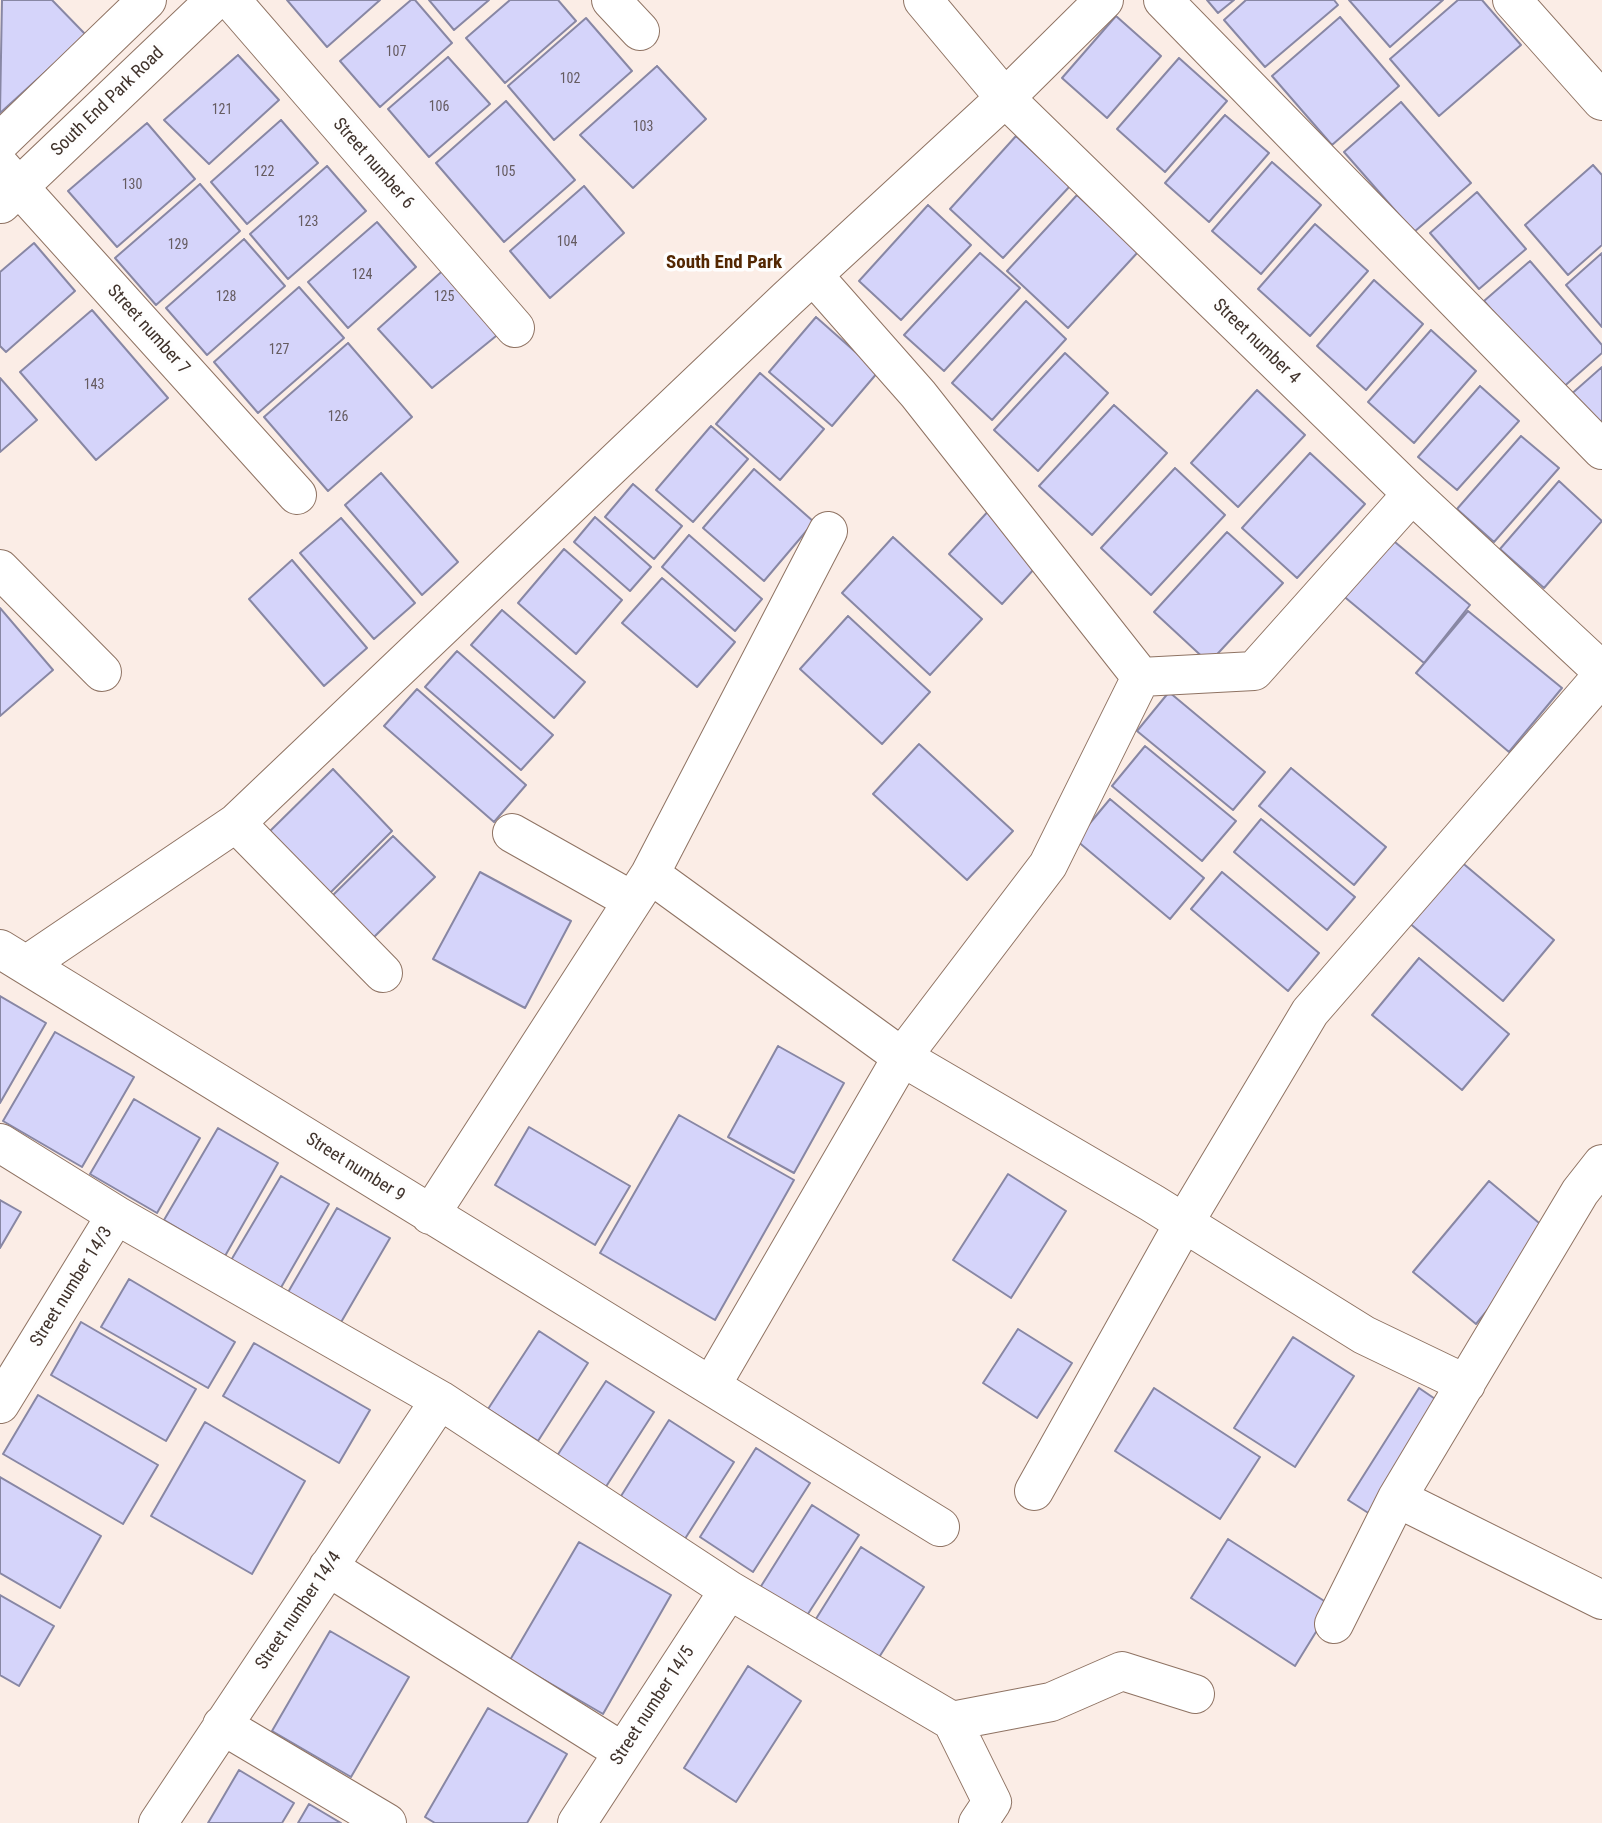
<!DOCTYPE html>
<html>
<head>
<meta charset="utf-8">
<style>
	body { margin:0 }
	canvas { display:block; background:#fbede6 }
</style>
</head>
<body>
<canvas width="1602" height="1823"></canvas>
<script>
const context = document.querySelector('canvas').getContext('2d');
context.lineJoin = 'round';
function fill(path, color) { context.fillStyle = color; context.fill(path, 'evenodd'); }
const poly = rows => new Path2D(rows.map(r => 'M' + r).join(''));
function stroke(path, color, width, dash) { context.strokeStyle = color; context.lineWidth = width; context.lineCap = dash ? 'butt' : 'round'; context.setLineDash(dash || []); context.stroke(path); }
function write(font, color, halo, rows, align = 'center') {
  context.font = font + ' "Roboto Condensed",sans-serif'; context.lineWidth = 7; context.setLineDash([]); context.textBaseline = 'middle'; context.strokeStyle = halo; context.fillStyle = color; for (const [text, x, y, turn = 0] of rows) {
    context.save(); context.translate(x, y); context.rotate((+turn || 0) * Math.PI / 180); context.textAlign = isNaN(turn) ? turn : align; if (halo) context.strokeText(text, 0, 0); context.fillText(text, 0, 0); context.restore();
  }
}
const building = poly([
	[2,0,52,0,86,35,0,113,2,0],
	[287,0,380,0,327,47,287,0],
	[411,0,415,0,452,43,380,107,340,61,411,0],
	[429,0,489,0,454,30,429,0],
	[510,0,558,0,576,21,505,83,466,38,510,0],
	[1207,0,1234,0,1218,13,1207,0],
	[1246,0,1334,0,1338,5,1265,67,1224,20,1246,0],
	[1349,0,1443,0,1390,47,1349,0],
	[1458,0,1482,0,1521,45,1439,116,1390,59,1458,0],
	[1116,16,1161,56,1107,118,1062,78,1116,16],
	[1340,17,1399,86,1332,145,1272,76,1340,17],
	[586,18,632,71,554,140,508,86,586,18],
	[238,55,279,100,209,164,164,120,238,55],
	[448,57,490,104,429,157,388,109,448,57],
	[1179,58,1227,101,1165,172,1117,129,1179,58],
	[657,66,706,119,633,188,580,135,657,66],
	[506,101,575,180,504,242,436,163,506,101],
	[1401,102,1471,183,1414,232,1344,152,1401,102],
	[1225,115,1269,153,1209,222,1165,183,1225,115],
	[281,120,318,163,247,224,211,182,281,120],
	[147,123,195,179,117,247,68,191,147,123],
	[1016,136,1070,186,1003,258,950,209,1016,136],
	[1272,162,1321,205,1261,274,1212,231,1272,162],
	[1593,165,1602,175,1602,245,1568,275,1525,225,1593,165],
	[327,166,366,211,288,279,250,234,327,166],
	[200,184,240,231,156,305,115,258,200,184],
	[584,186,624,233,550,298,510,251,584,186],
	[1477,192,1526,249,1479,289,1430,233,1477,192],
	[1077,195,1138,252,1068,328,1007,271,1077,195],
	[928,205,971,245,901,320,859,281,928,205],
	[377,222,416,267,348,328,308,282,377,222],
	[1315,224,1368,271,1310,336,1258,289,1315,224],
	[244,239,285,286,207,355,166,308,244,239],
	[34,243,75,291,6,352,0,346,0,272,34,243],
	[980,253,1020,288,944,371,904,335,980,253],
	[1602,253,1602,327,1566,285,1602,253],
	[1530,261,1602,345,1602,353,1560,390,1484,301,1530,261],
	[449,265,501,332,432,388,378,329,449,265],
	[1374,280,1423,324,1366,390,1317,346,1374,280],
	[299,287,344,338,258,413,214,362,299,287],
	[1026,301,1066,339,992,420,952,383,1026,301],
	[92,310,168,398,96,460,20,372,92,310],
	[816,317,878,372,832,426,769,372,816,317],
	[1431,330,1476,371,1414,443,1368,402,1431,330],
	[348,343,412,417,328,491,264,417,348,343],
	[1065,353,1108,393,1038,471,994,430,1065,353],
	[1602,367,1602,437,1568,397,1602,367],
	[760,373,824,429,780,480,716,424,760,373],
	[0,378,37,420,0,452,0,378],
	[1480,386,1519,421,1457,490,1418,457,1480,386],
	[1257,390,1305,435,1238,507,1191,463,1257,390],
	[1114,405,1167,453,1092,535,1039,486,1114,405],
	[711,426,748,459,693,522,656,490,711,426],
	[1521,436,1559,468,1494,542,1457,509,1521,436],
	[1310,453,1365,504,1297,578,1242,528,1310,453],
	[1175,468,1225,515,1151,595,1101,548,1175,468],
	[754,469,814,522,764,581,703,528,754,469],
	[381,473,458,562,422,595,345,505,381,473],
	[1559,481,1602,521,1544,588,1500,549,1559,481],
	[633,484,682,526,654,559,605,517,633,484],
	[992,507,1046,556,1002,604,949,554,992,507],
	[595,517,651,567,630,591,574,542,595,517],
	[341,518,415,603,374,639,300,553,341,518],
	[1227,532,1283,583,1209,663,1154,612,1227,532],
	[1383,532,1470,605,1424,663,1335,589,1383,532],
	[689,535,762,599,735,631,662,567,689,535],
	[893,537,982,619,930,675,842,593,893,537],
	[564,549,622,600,576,654,518,603,564,549],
	[292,560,367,648,324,686,249,599,292,560],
	[662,578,735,642,697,687,622,623,662,578],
	[0,608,53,670,0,716,0,608],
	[502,610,585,682,554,718,471,645,502,610],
	[1468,611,1562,688,1509,752,1416,673,1468,611],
	[848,616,930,692,882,744,800,669,848,616],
	[457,651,553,735,521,770,425,687,457,651],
	[417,689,526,785,494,822,384,726,417,689],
	[1169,692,1265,772,1233,810,1137,731,1169,692],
	[919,744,1013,831,967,880,873,794,919,744],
	[1145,746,1236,821,1202,861,1112,786,1145,746],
	[1291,768,1386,847,1354,885,1259,806,1291,768],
	[333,769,392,831,326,897,267,834,333,769],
	[1110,799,1204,878,1170,919,1076,840,1110,799],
	[1261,819,1355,897,1327,930,1234,852,1261,819],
	[393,836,435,877,372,939,331,897,393,836],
	[1459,860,1554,940,1503,1001,1408,922,1459,860],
	[480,872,571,921,525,1008,433,959,480,872],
	[1222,872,1319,953,1288,991,1191,909,1222,872],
	[1419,958,1509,1034,1462,1090,1372,1015,1419,958],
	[0,996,46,1023,0,1103,0,996],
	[55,1032,134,1077,82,1167,3,1121,55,1032],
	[778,1046,844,1083,794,1173,728,1137,778,1046],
	[134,1099,200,1138,157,1213,90,1174,134,1099],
	[679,1115,794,1180,715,1320,600,1253,679,1115],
	[529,1127,630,1186,595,1245,495,1185,529,1127],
	[218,1128,278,1163,225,1256,164,1220,218,1128],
	[1008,1174,1066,1211,1011,1298,953,1260,1008,1174],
	[281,1176,329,1204,279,1291,230,1262,281,1176],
	[1489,1181,1551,1233,1476,1324,1413,1272,1489,1181],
	[0,1200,21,1212,0,1248,0,1200],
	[337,1208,390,1238,340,1324,287,1294,337,1208],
	[129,1279,235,1342,208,1388,101,1327,129,1279],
	[81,1322,196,1389,166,1441,51,1375,81,1322],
	[1018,1329,1072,1363,1037,1418,983,1383,1018,1329],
	[539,1331,588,1363,538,1441,488,1409,539,1331],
	[1293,1337,1354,1376,1295,1467,1234,1428,1293,1337],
	[254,1343,370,1410,339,1463,223,1396,254,1343],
	[606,1381,654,1412,600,1496,551,1465,606,1381],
	[1154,1388,1260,1457,1220,1519,1115,1451,1154,1388],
	[1419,1388,1444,1405,1373,1516,1348,1500,1419,1388],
	[38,1395,158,1465,123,1524,3,1454,38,1395],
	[669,1420,734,1462,681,1545,616,1504,669,1420],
	[205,1422,305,1481,252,1574,151,1516,205,1422],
	[756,1448,810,1483,753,1572,700,1537,756,1448],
	[0,1477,101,1536,60,1608,0,1573,0,1477],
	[812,1505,859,1535,804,1620,758,1591,812,1505],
	[1228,1539,1332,1606,1295,1666,1191,1598,1228,1539],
	[579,1542,671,1595,603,1714,510,1660,579,1542],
	[861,1547,924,1587,876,1662,814,1622,861,1547],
	[0,1595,54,1626,19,1686,0,1675,0,1595],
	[330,1631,409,1677,351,1777,272,1731,330,1631],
	[748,1666,801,1701,736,1802,684,1768,748,1666],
	[488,1708,567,1754,527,1823,435,1823,425,1817,488,1708],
	[239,1770,294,1803,282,1823,208,1823,239,1770],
	[309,1804,341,1823,298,1823,309,1804]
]);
const minor = poly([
	[231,0,515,328],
	[611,0,640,31],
	[923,0,1005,98,1412,494,1602,671],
	[1163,0,1602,450],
	[1512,0,1602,101],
	[0,142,147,0],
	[0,166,297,495],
	[1,204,215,0],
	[813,275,918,394,1141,677],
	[0,569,102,672],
	[512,833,631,900],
	[650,874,902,1057,1152,1203,1364,1335,1466,1384],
	[0,949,940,1527],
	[26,965,236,823],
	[383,973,236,823,787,299,1005,98,1104,0],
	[0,1143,116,1215,0,1404],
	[116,1215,440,1400,729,1590,952,1721,992,1802,978,1823],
	[430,1215,650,874,828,531],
	[711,1386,902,1057,1048,865,1141,677,1254,671,1412,494],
	[1034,1491,1184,1223,1310,1012,1602,676],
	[1397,1498,1602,1600],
	[328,1567,623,1752],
	[1334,1624,1397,1498,1580,1192,1602,1164],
	[952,1721,1051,1702,1122,1671,1195,1694],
	[222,1725,387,1823],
	[158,1823,440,1400],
	[577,1823,729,1590]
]);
const numberNames = [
	["107",396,52],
	["102",570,79],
	["106",439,107],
	["121",222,110],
	["103",643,127],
	["122",264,172],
	["105",505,172],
	["130",132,185],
	["123",308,222],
	["104",567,242],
	["129",178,245],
	["124",362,275],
	["128",226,297],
	["125",444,297],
	["127",279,350],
	["143",94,385],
	["126",338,417]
];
const streetNames = [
	["South End Park Road",108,102,-44],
	["Street number 6",373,164,49],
	["Street number 7",148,330,48],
	["Street number 4",1256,342,44],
	["Street number 9",355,1168,32],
	["Street number 14/3",72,1287,-58],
	["Street number 14/4",299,1611,-56],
	["Street number 14/5",653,1706,-57]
];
const neighbourhoodNames = [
	["South End Park",724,263]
];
fill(building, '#d5d4fa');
stroke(building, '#8887a4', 2);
stroke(minor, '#8f7363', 40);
stroke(minor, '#fff', 38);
write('14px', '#655b60', null, numberNames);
write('18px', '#40332c', '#fefefe', streetNames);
write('bold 19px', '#532702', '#fefefe', neighbourhoodNames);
</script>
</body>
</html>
